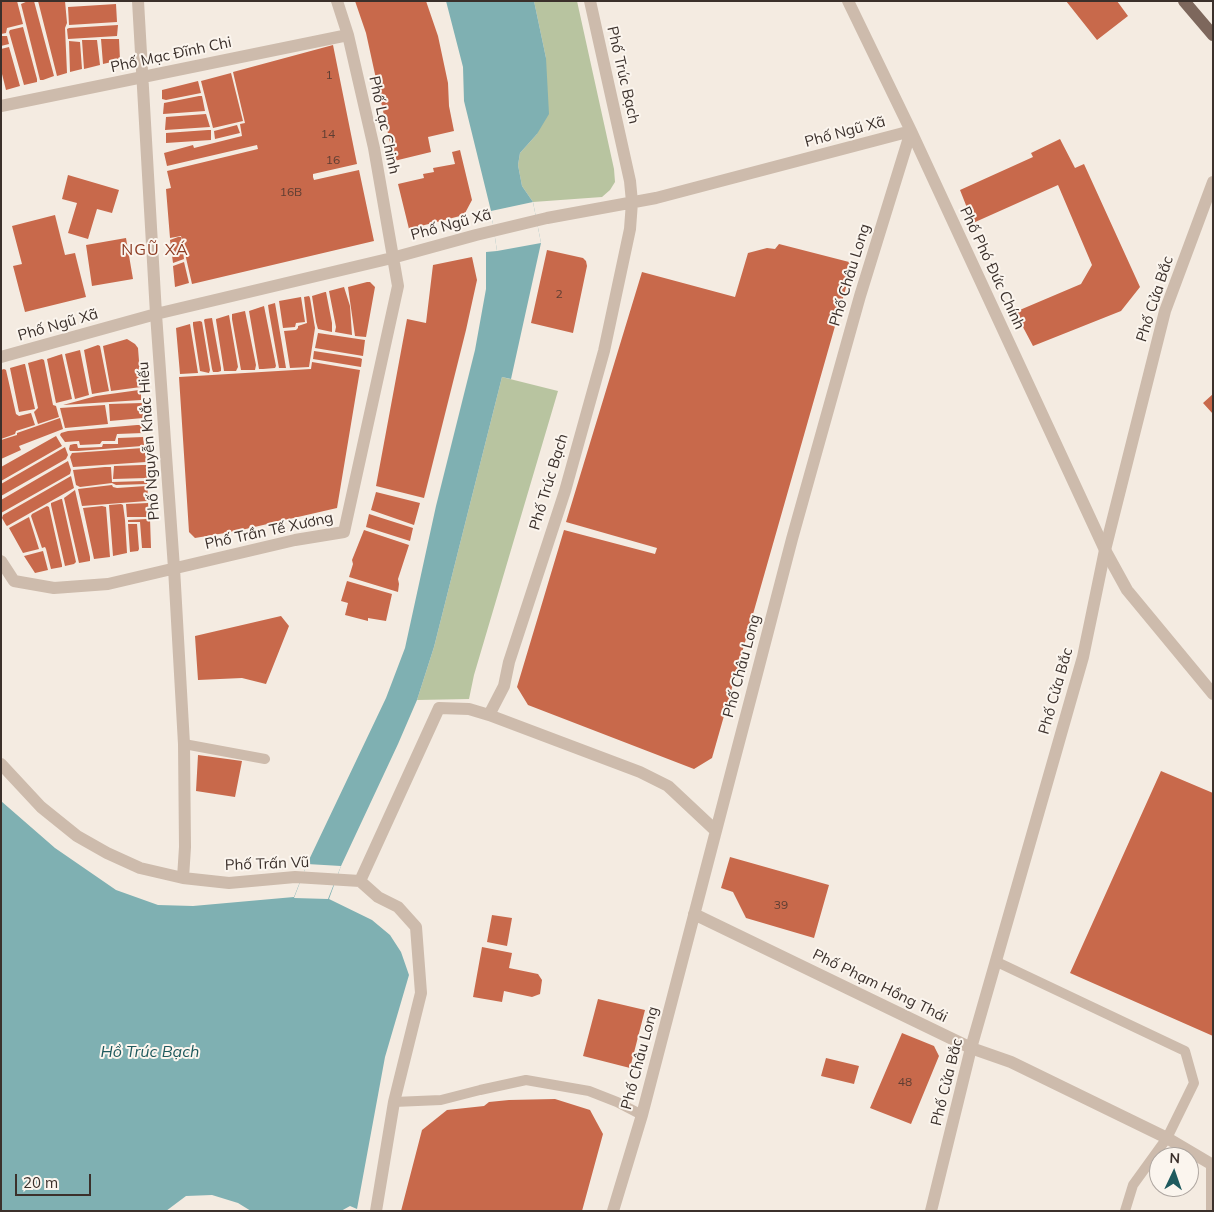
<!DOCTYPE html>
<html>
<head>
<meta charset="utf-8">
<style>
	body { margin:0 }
	#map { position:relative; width:1214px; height:1212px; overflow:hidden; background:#f4ebe1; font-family:Mulish,sans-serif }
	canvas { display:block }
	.frame { position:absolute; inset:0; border:2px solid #3b302b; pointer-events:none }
	.north { position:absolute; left:1149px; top:1147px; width:50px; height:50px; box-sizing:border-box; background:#fbf5ee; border:1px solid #aea6a0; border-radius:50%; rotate:3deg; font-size:14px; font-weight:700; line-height:20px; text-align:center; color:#3b302b }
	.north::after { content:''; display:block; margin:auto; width:18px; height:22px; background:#1f5a5e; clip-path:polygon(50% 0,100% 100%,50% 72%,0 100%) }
	.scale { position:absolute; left:15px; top:1174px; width:76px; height:22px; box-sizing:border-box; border:2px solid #3b302b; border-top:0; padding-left:6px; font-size:15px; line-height:18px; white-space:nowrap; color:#3b302b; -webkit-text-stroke:4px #fbf5ee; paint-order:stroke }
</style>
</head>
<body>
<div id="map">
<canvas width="1214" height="1212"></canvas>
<div class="frame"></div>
<div class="north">N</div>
<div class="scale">20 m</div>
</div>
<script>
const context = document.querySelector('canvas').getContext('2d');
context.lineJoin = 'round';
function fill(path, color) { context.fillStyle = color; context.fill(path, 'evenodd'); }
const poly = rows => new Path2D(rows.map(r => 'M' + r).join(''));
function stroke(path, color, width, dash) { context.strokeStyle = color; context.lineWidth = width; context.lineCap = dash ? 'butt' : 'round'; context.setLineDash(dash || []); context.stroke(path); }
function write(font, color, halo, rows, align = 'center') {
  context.font = font + ' Mulish,sans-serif'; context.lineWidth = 4; context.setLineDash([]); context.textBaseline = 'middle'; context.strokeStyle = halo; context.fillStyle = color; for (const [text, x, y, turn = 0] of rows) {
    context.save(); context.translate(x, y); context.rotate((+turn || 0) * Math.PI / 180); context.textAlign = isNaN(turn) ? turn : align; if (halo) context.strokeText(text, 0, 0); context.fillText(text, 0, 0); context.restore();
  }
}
const green = poly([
	[534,1,577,1,614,169,615,182,610,190,602,197,533,202,522,186,518,165,520,153,537,134,546,58],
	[502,377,558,391,474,675,469,699,417,700,434,647]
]);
const water = poly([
	[446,1,534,1,546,58,549,114,537,134,520,153,518,165,522,186,533,202,541,243,511,379,502,377,434,647,417,700,398,744,341,866,329,899,372,920,390,935,401,952,409,975,385,1057,357,1209,350,1206,341,1211,251,1211,238,1203,212,1195,186,1196,166,1211,1,1211,1,801,55,848,116,890,158,905,193,906,294,897,307,864,386,698,405,648,436,506,475,350,486,289,486,252,497,251,491,211,464,101,463,67]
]);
const pier = poly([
	[533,202,541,243,497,251,491,211],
	[307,864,341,866,328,899,294,898]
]);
const building = poly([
	[1,1,17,1,23,24,7,28,6,33,1,34],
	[28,1,34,1,54,76,43,80,40,80,21,4],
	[38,1,65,1,67,23,65,28,67,73,57,76],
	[355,1,426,1,438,36,448,83,449,106,454,131,428,137,431,152,394,161,366,33],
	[1066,1,1117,1,1128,16,1097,40],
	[116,4,117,22,69,25,68,7],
	[118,25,117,36,68,39,67,29,69,28],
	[23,27,37,79,37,82,24,85,9,32,10,30],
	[1,36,7,36,9,44,1,46],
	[101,39,119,39,120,60,103,64],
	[82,40,97,40,100,65,84,69],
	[69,41,80,42,82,69,70,72],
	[333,45,357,164,313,174,313,177,314,180,359,170,374,241,192,284,181,236,170,238,166,189,171,188,167,171,258,149,257,145,167,166,164,153,193,145,194,148,242,136,240,124,245,123,233,72],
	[9,47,20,86,6,90,1,70,1,49],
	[231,73,243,121,213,128,201,81],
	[198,81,201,93,166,100,162,99,162,90],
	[199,96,202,96,205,111,163,114,164,103],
	[206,114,210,127,165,130,166,117],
	[237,125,240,133,215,139,214,131],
	[208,130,211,130,211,140,166,143,166,133],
	[1060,139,1075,168,1084,164,1140,287,1121,311,1033,346,1015,312,1081,284,1092,265,1058,185,973,223,960,190,1033,157,1031,153],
	[460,150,472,200,464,215,409,229,398,184,424,178,423,174,434,172,433,168,455,164,452,152],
	[68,175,119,190,112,213,97,209,88,239,68,233,77,203,62,199],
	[55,215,65,255,75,253,86,297,25,312,13,266,22,264,12,226],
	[178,237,181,237,184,259,173,263,170,240],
	[126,238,133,279,92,286,86,245],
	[779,244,853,263,712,758,694,769,528,705,517,687,564,530,655,554,657,548,566,522,642,272,735,297,748,253,767,248,775,249],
	[547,250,583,258,586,261,587,266,573,333,531,323],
	[472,257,477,280,466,330,424,498,376,486,407,319,426,323,433,265],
	[184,262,189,283,175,287,173,266],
	[367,282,370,282,375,287,366,337,355,336,348,287],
	[344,287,350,306,352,335,335,332,336,327,329,291],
	[325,292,326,292,332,323,332,332,318,329,316,322,312,296],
	[309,296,310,298,315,328,309,367,290,368,284,331,296,330,298,328,298,326,307,323,304,297],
	[301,297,305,322,296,323,295,327,283,328,279,301],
	[275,303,286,368,279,368,269,312,268,305],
	[264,306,276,366,275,368,263,369,259,369,249,311],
	[245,311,256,365,255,370,241,370,232,319,232,314],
	[229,315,238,367,236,371,224,371,216,320,216,319],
	[212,318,221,368,221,371,218,372,213,372,212,369,204,320,205,319],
	[200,321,202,322,210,370,209,373,200,371,193,325,193,322],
	[190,324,198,373,180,374,176,328],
	[318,333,365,340,363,356,315,348],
	[127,339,135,344,138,348,141,387,111,391,103,346],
	[98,345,100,346,109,391,92,394,84,350],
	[80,350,89,395,75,399,65,354],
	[314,351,360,358,362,359,361,367,313,359],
	[62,354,72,399,56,403,47,359],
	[42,359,44,360,53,405,56,406,59,417,38,424,34,412,38,408,28,363],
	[312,362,360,370,337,508,237,531,195,538,189,532,179,377,311,369],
	[24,364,25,364,35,409,19,412,10,368],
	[4,369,6,370,16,414,19,416,31,413,35,425,16,431,15,434,1,439,1,370],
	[139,390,141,390,141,400,63,405,96,396],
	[1213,394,1213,414,1203,403],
	[142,403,143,418,110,421,109,404],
	[105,405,108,424,65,428,60,408],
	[60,418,63,429,19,446,21,450,1,459,1,440,17,435,17,433],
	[137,425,143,425,143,433,117,434,115,441,102,441,100,444,80,445,79,441,65,442,60,435,61,433,68,431],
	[56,436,62,446,1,481,1,467],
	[143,437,144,445,142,446,78,451,70,451,69,449,70,445,74,444,77,444,78,448,102,447,103,444,118,444,118,438],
	[65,447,68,455,66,459,1,496,1,484],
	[143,448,145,449,146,462,73,467,70,457,72,453],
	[68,461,71,470,70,474,1,513,1,500],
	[142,465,146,465,147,478,113,479,114,466],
	[105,467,111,467,112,482,145,481,147,481,147,484,116,485,112,483,80,487,76,485,73,470],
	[71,476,74,488,9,525,7,526,6,525,2,518,3,515],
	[112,485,113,487,117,488,146,486,148,487,147,501,82,506,78,489],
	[75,490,90,557,90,561,79,563,64,498],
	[376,492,420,503,414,525,371,510],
	[61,499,62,499,76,562,74,564,65,566,51,505,51,503],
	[148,503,150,517,127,517,126,504],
	[121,504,123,505,125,520,127,553,113,556,109,505],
	[47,506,49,507,62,565,62,567,51,569,46,549,45,547,42,548,31,516,32,514],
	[102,506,106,507,110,557,94,559,83,508],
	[369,514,413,528,410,541,366,527],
	[29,517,39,549,23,553,9,528],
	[147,519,150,519,151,548,142,548,140,522,128,522,128,520],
	[128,524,137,524,139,549,138,551,130,552],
	[364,530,409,545,398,579,399,584,398,592,349,577,353,564,352,560],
	[43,551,48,570,35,573,24,556],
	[347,581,392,594,386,621,368,618,368,621,345,615,348,603,341,601],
	[281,616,289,626,266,684,242,678,198,680,195,636],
	[198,755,242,761,235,797,196,791],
	[1161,771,1213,793,1213,1036,1070,973],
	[730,857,829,885,814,938,746,918,733,892,721,888],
	[492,915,512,918,507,946,487,942],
	[482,947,512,953,509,968,538,974,542,980,540,994,532,997,504,991,502,1002,473,997],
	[598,999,645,1010,630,1068,583,1056],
	[902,1033,934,1046,939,1056,911,1124,870,1108],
	[826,1058,859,1066,854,1084,821,1076],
	[555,1099,590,1110,603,1134,582,1211,401,1211,422,1130,447,1110,484,1106,489,1102,509,1100]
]);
const service = poly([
	[184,744,265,759],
	[997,962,1185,1051,1194,1083,1167,1138,1133,1185,1125,1211],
	[394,1102,441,1100,480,1090,526,1080,589,1091,617,1102,642,1115],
	[1211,1211,1211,1165]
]);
const minor = poly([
	[138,1,156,314,174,568,184,744,185,847,183,878],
	[590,1,630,181,632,202,630,229,604,351,565,491,509,662,504,686,489,715,640,772,668,786,716,831],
	[848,1,911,131,1105,550,1127,590,1213,694],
	[1,106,348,35],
	[1,357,156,314,392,258,476,235,547,218,656,198,911,131],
	[1,561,14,581,54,588,108,584,295,540,344,532,398,286,374,148,348,35,337,1],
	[1,764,41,807,77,836,107,853,140,868,183,878,229,883,295,877,360,881,378,897,398,907,416,927,421,993,394,1102,376,1211],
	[360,881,439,708,469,709,489,715],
	[694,914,971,1048,1011,1062,1167,1138,1213,1165],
	[613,1211,642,1115,792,539,860,296,911,131]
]);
const tertiary = poly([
	[931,1211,971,1048,1083,657,1105,550,1165,311,1213,182]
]);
const primary = poly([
	[1184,1,1213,35]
]);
const numberNames = [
	["1",329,75],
	["14",328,134],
	["16",333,160],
	["16B",291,192],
	["2",559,294],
	["39",781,905],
	["48",905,1082]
];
const streetNames = [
	["Phố Mạc Đĩnh Chi",171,55,-12],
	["Phố Trúc Bạch",623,75,77],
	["Phố Lạc Chinh",384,125,78],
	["Phố Ngũ Xã",845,132,-15],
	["Phố Ngũ Xã",451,225,-15],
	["Phố Phó Đức Chính",992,268,65],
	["Phố Châu Long",850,275,-73],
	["Phố Cửa Bắc",1155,299,-72],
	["Phố Ngũ Xã",58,325,-16],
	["Phố Nguyễn Khắc Hiếu",149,441,-94],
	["Phố Trúc Bạch",549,482,-73],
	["Phố Trần Tế Xương",269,531,-12],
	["Phố Châu Long",742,666,-75],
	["Phố Cửa Bắc",1056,691,-74],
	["Phố Trấn Vũ",267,864,-2],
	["Phố Phạm Hồng Thái",880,986,26],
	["Phố Châu Long",640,1058,-75],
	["Phố Cửa Bắc",947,1082,-76]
];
const neighbourhoodNames = [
	["NGŨ XÁ",155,250]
];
const waterNames = [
	["Hồ Trúc Bạch",150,1052]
];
fill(green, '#b8c4a0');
fill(water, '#7fb0b2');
fill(pier, '#f4ebe1');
fill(building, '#c8694b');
stroke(service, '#cdbbac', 10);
stroke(minor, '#cdbbac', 12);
stroke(tertiary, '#cdbbac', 12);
stroke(primary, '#7d675c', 12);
write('12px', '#5e3e33', null, numberNames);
write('15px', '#3b302b', '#fbf5ee', streetNames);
context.letterSpacing = '1px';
write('16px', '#8c3b22', '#fbf5ee', neighbourhoodNames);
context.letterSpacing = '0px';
write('italic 16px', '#1f5a5e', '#fbf5ee', waterNames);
</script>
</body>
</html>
